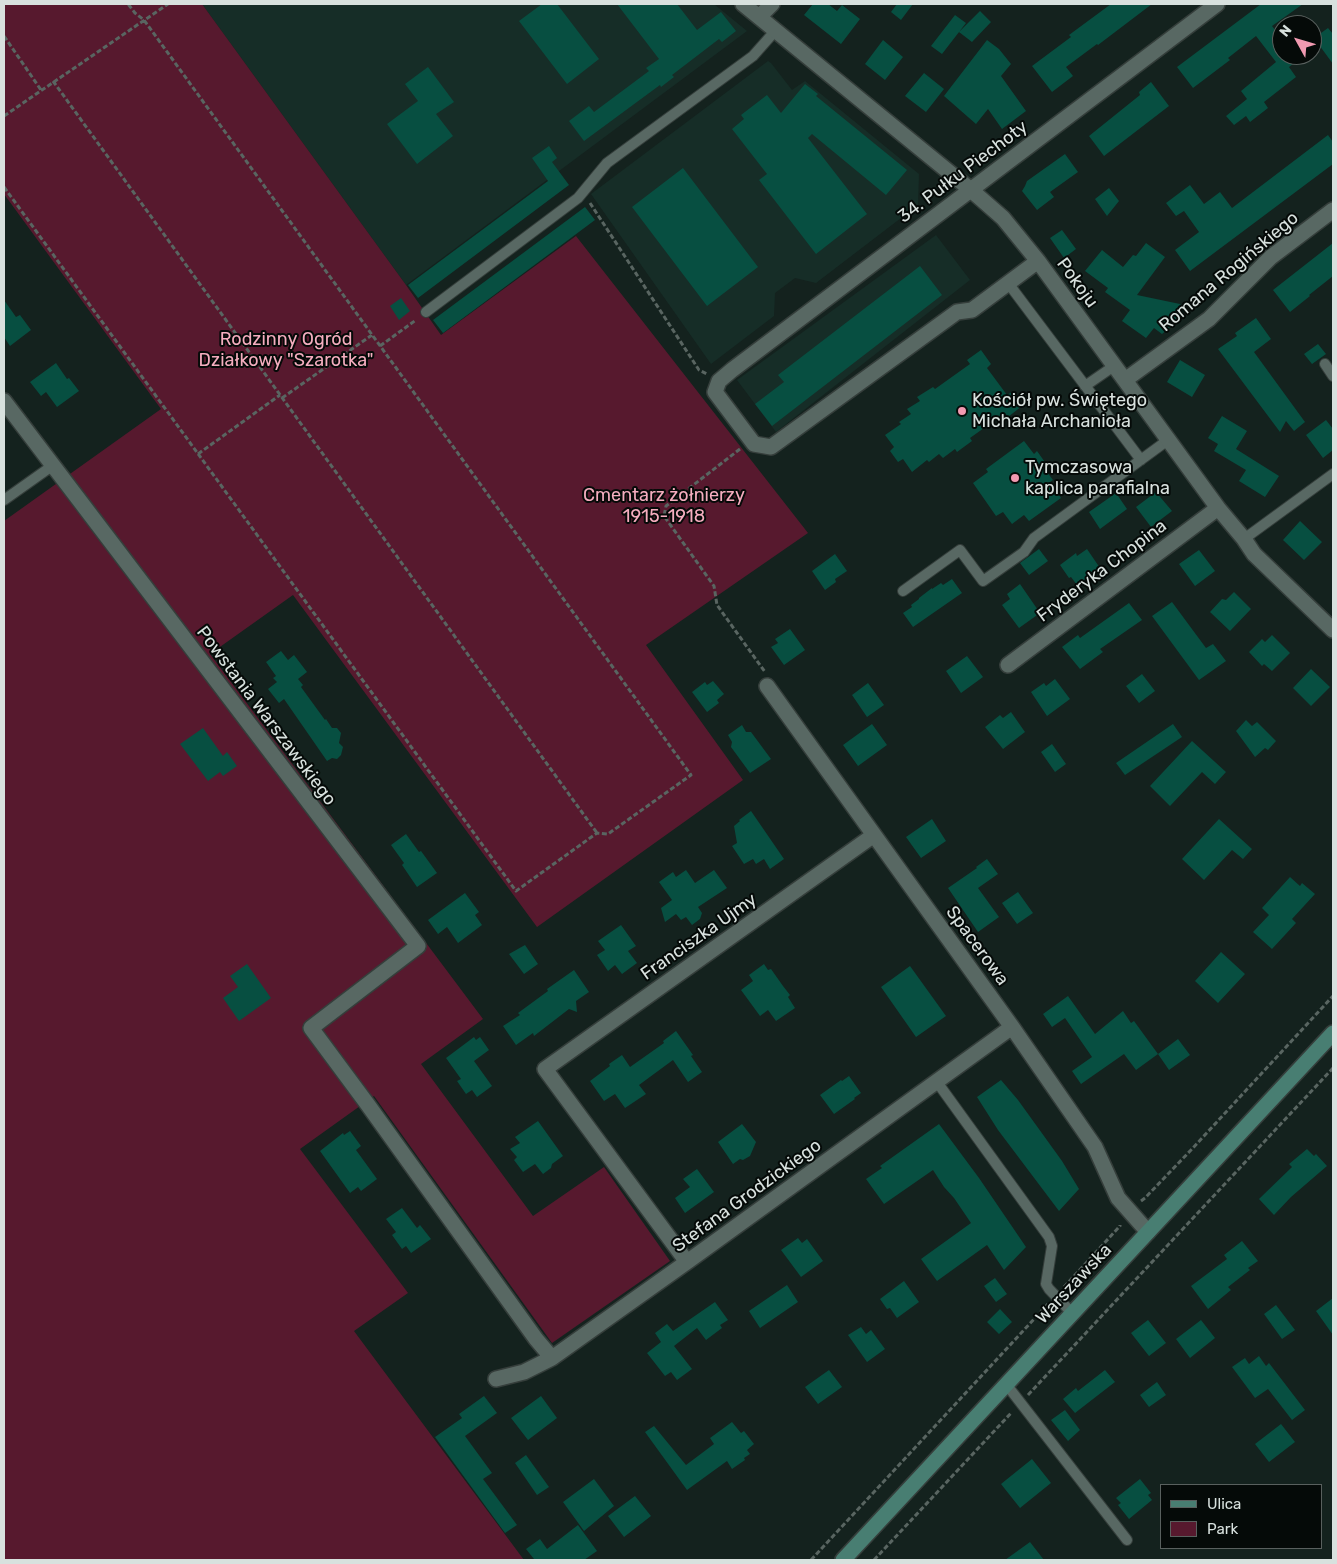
<!DOCTYPE html>
<html>
<head>
<meta charset="utf-8">
<style>
	body { margin:0 }
	#map { position:relative; width:1337px; height:1564px; overflow:hidden; background:#14221e; font-family:Rubik,sans-serif }
	canvas { display:block }
	.frame { position:absolute; inset:0; border:5px solid #d8e1de; pointer-events:none }
	.legend { position:absolute; left:1160px; top:1484px; width:162px; height:65px; box-sizing:border-box; background:#050a08; border:1px solid #59605e; margin:0; padding:6px 9px; list-style:none; font-size:15px; color:#d8e1de }
	.legend li { display:flex; align-items:center; gap:10px; height:25px }
	.legend b { width:25px; border:1px solid #59605e }
	.north { position:absolute; left:1272px; top:15px; width:50px; height:50px; box-sizing:border-box; background:#050a08; border:1px solid #59605e; border-radius:50%; rotate:309deg; font-size:14px; font-weight:700; line-height:20px; text-align:center; color:#d8e1de }
	.north::after { content:''; display:block; margin:auto; width:18px; height:22px; background:#f19ab1; clip-path:polygon(50% 0,100% 100%,50% 72%,0 100%) }
</style>
</head>
<body>
<div id="map">
<canvas width="1337" height="1564"></canvas>
<div class="frame"></div>
<ul class="legend">
<li><b style="height:6px;background:#487e72"></b>Ulica</li>
<li><b style="height:14px;background:#57192e"></b>Park</li>
</ul>
<div class="north">N</div>
</div>
<script>
const context = document.querySelector('canvas').getContext('2d');
context.lineJoin = 'round';
function fill(path, color) { context.fillStyle = color; context.fill(path, 'evenodd'); }
const poly = rows => new Path2D(rows.map(r => 'M' + r).join(''));
function stroke(path, color, width, dash) { context.strokeStyle = color; context.lineWidth = width; context.lineCap = dash ? 'butt' : 'round'; context.setLineDash(dash || []); context.stroke(path); }
function write(font, color, halo, rows, align = 'center') {
  context.font = font + ' Rubik,sans-serif'; context.lineWidth = 4; context.setLineDash([]); context.textBaseline = 'middle'; context.strokeStyle = halo; context.fillStyle = color; for (const [text, x, y, turn = 0] of rows) {
    context.save(); context.translate(x, y); context.rotate((+turn || 0) * Math.PI / 180); context.textAlign = isNaN(turn) ? turn : align; if (halo) context.strokeText(text, 0, 0); context.fillText(text, 0, 0); context.restore();
  }
}
const built = poly([
	[202,4,714,4,747,31,406,285],
	[768,61,771,63,792,90,805,81,919,174,918,205,816,283,795,278,775,293,774,316,711,364,591,194],
	[936,235,970,280,776,432,737,380]
]);
const green = poly([
	[4,4,202,4,406,285,441,335,576,236,808,533,646,645,743,780,537,927,293,595,210,654,483,1019,421,1064,533,1216,604,1167,670,1261,552,1343,374,1096,300,1149,408,1293,354,1331,524,1560,4,1560,4,521,161,409,4,194]
]);
const building = poly([
	[542,4,557,4,599,59,567,84,519,21],
	[617,4,677,4,697,30,721,12,736,31,722,42,719,39,672,75,674,77,661,87,660,85,584,141,569,121,589,106,594,112,649,71,646,68,659,59],
	[813,4,828,4,837,11,842,5,860,19,841,44,804,15],
	[897,4,913,4,901,20,891,12],
	[1111,4,1152,4,1098,45,1097,44,1066,67,1073,76,1052,92,1032,66,1071,37,1069,35],
	[1261,4,1303,4,1272,26,1282,39,1282,55,1305,55,1289,67,1296,77,1264,102,1268,108,1250,122,1246,116,1234,125,1226,116,1247,99,1241,91,1276,62,1256,36,1228,58,1230,60,1193,88,1177,67],
	[980,11,991,22,972,42,959,32],
	[955,15,966,23,942,54,931,46],
	[1328,28,1333,34,1333,64,1314,38],
	[883,40,903,57,885,80,865,64],
	[987,40,999,49,1011,64,1001,76,1026,111,1002,129,988,109,976,124,944,96],
	[428,67,454,102,436,114,453,136,417,164,387,124,418,101,405,84],
	[924,73,944,89,926,112,905,96],
	[1151,82,1169,106,1104,156,1089,136,1140,95,1139,92],
	[805,84,818,94,816,96,907,170,886,195,812,134,808,138,867,214,816,254,759,180,767,174,732,129,744,119,741,115,767,95,781,113],
	[1328,135,1333,142,1333,164,1190,271,1175,250,1199,232,1184,211,1176,216,1166,203,1190,185,1204,204,1220,192,1232,208],
	[549,146,557,158,552,162,569,185,418,298,408,285,548,181,532,158],
	[1065,154,1078,172,1050,192,1054,197,1037,210,1022,191,1025,186,1027,181],
	[683,168,758,267,707,306,632,207],
	[1109,188,1119,201,1107,216,1095,199],
	[585,207,595,220,443,333,433,320],
	[1062,230,1076,249,1064,258,1050,238],
	[1146,243,1165,257,1137,295,1180,304,1184,307,1184,315,1162,334,1154,328,1146,338,1122,321,1130,310,1105,292,1108,288,1085,271,1102,250,1123,267,1133,255,1136,256],
	[1333,243,1333,276,1309,295,1310,296,1290,312,1273,290],
	[920,266,942,295,772,426,755,404,784,382,778,375],
	[401,298,410,311,399,320,390,306],
	[4,300,16,317,20,315,31,330,10,346,4,337],
	[1256,318,1271,339,1254,352,1305,422,1294,431,1286,421,1280,432,1218,349,1237,336,1235,333],
	[1318,344,1326,354,1312,364,1304,354],
	[981,350,991,364,987,368,1007,395,1012,392,1022,406,1008,417,1005,413,970,438,972,441,957,452,955,449,943,458,939,454,929,462,927,460,912,472,903,459,898,462,890,451,894,447,885,435,901,424,899,422,911,414,907,409,920,401,917,397,933,387,935,389,970,364,967,360],
	[1180,360,1205,375,1192,397,1167,382],
	[56,363,67,379,69,378,79,391,57,407,46,392,41,396,30,382],
	[1222,416,1247,431,1236,449,1279,476,1265,497,1239,481,1246,470,1214,451,1218,444,1208,438],
	[1326,420,1333,429,1333,450,1323,458,1306,435],
	[1024,441,1034,454,1037,451,1047,465,1044,468,1053,480,1050,482,1061,498,1029,521,1024,515,1012,524,1003,512,996,516,973,483,988,472,986,469],
	[1156,492,1172,511,1151,527,1136,507],
	[1116,493,1127,509,1100,529,1089,512],
	[1300,521,1322,542,1304,560,1283,540],
	[1039,549,1048,561,1029,575,1020,563],
	[1087,549,1100,568,1077,585,1071,577,1069,578,1060,565,1076,553,1077,556],
	[1199,550,1215,571,1195,586,1179,564],
	[835,554,847,571,835,579,836,582,825,590,812,571],
	[952,579,962,593,913,627,903,613,912,607,911,605,919,599,919,598,932,588,932,589,941,583,943,585],
	[1020,584,1040,613,1019,628,1002,605,1010,599,1007,594],
	[1234,592,1251,609,1230,631,1210,612,1222,599,1226,600],
	[1172,602,1206,648,1213,644,1226,661,1199,680,1152,616],
	[1129,603,1142,620,1100,649,1103,652,1080,669,1062,647,1078,635,1080,638],
	[790,629,805,650,784,665,771,647,778,643,775,639],
	[1272,635,1290,653,1272,671,1264,664,1262,666,1249,652,1262,639,1265,642],
	[281,651,288,660,294,655,307,672,298,679,303,685,301,687,325,720,326,719,332,728,337,728,341,733,339,743,343,747,341,755,337,759,332,758,327,761,284,699,279,703,268,689,277,682,273,678,276,676,266,662],
	[967,656,983,677,961,693,946,671],
	[1311,669,1330,687,1311,706,1293,688],
	[1142,674,1155,691,1139,703,1126,686],
	[1055,679,1070,699,1047,716,1031,692,1044,683,1046,686],
	[713,681,724,694,717,700,719,703,707,712,692,692,705,682,707,685],
	[868,683,884,705,867,717,852,695],
	[1011,712,1025,732,1003,749,985,727,1000,715,1003,718],
	[1246,720,1252,726,1257,722,1276,741,1268,750,1265,748,1255,757,1236,731],
	[872,724,887,745,858,766,843,745],
	[1173,724,1182,737,1125,775,1116,763],
	[742,725,746,732,751,732,771,759,750,773,731,747,732,742,728,735],
	[203,728,223,756,227,752,237,766,223,776,220,772,208,781,180,744],
	[1192,741,1226,772,1215,784,1202,772,1170,806,1150,786],
	[1052,744,1066,764,1055,772,1041,752],
	[751,811,784,859,770,869,764,859,756,864,753,859,744,864,732,846,737,843,734,826,740,821,739,820],
	[932,819,946,841,921,858,906,837],
	[1219,819,1252,849,1243,859,1232,850,1204,880,1182,859],
	[406,834,419,852,421,851,437,873,417,887,402,865,404,863,391,845],
	[987,859,998,874,978,888,999,917,978,932,948,888,977,868,976,867],
	[686,870,695,883,714,870,727,888,698,907,702,913,700,919,692,925,686,917,681,920,676,914,665,922,661,908,672,900,659,882,673,872,676,877],
	[1290,877,1300,886,1302,883,1315,894,1292,919,1296,923,1272,949,1253,932,1269,915,1262,908],
	[1018,892,1033,913,1017,924,1002,903],
	[465,893,479,912,475,915,482,925,458,943,447,927,438,934,428,920],
	[621,925,636,946,628,951,637,963,622,974,615,965,608,971,597,955,605,950,598,941],
	[525,945,538,964,524,974,509,954],
	[1221,952,1245,974,1218,1003,1195,981],
	[247,964,271,998,239,1021,223,998,238,987,230,976],
	[764,964,768,970,771,969,783,986,790,995,788,997,795,1008,776,1021,768,1010,760,1016,741,990,753,981,749,975],
	[910,966,946,1016,916,1037,881,987],
	[574,970,589,992,576,1001,577,1012,569,1009,534,1036,533,1033,516,1045,503,1026,520,1015,518,1013,548,991,547,989],
	[1068,996,1095,1034,1123,1011,1131,1023,1134,1021,1158,1054,1136,1070,1124,1054,1081,1084,1072,1071,1092,1057,1065,1018,1052,1027,1043,1014],
	[676,1031,693,1055,691,1056,702,1072,688,1082,673,1060,639,1085,646,1094,625,1108,615,1094,604,1101,590,1081,610,1066,609,1064,622,1055,630,1067,664,1043,663,1041],
	[474,1037,476,1040,480,1037,489,1050,474,1061,492,1086,477,1097,472,1090,466,1094,457,1081,461,1079,446,1058],
	[1178,1039,1190,1055,1169,1070,1158,1054],
	[849,1076,861,1093,854,1098,855,1099,834,1114,820,1095,841,1080,842,1081],
	[1001,1080,1018,1100,1062,1161,1079,1189,1059,1211,998,1130,977,1097],
	[538,1121,563,1156,552,1164,551,1168,543,1174,535,1164,523,1172,514,1160,517,1157,510,1149,520,1143,515,1137],
	[742,1124,756,1142,750,1156,743,1160,740,1159,733,1164,718,1142],
	[939,1124,979,1178,1026,1247,1004,1270,987,1245,937,1281,921,1259,971,1223,954,1198,944,1187,933,1170,884,1204,866,1179,882,1168,880,1166],
	[350,1131,361,1146,356,1150,377,1179,361,1191,358,1187,350,1193,320,1151,343,1133,344,1135],
	[1307,1149,1314,1156,1316,1154,1327,1166,1291,1197,1274,1215,1259,1199,1292,1167,1289,1164],
	[697,1169,714,1192,685,1213,675,1198,690,1187,683,1179],
	[402,1208,417,1228,420,1225,431,1239,411,1253,406,1246,402,1249,392,1235,396,1232,386,1219],
	[798,1238,802,1243,807,1239,823,1261,801,1277,781,1250],
	[1242,1241,1258,1261,1248,1268,1250,1270,1228,1287,1231,1290,1208,1309,1191,1286,1227,1259,1224,1255],
	[995,1278,1007,1294,996,1302,984,1286],
	[904,1281,919,1302,897,1318,890,1308,887,1309,880,1299],
	[787,1285,798,1302,760,1328,749,1311],
	[1333,1298,1333,1335,1316,1311],
	[715,1302,728,1320,720,1325,722,1328,706,1340,697,1328,674,1346,692,1369,677,1380,671,1372,665,1376,647,1353,661,1342,655,1333,667,1324,673,1331],
	[1276,1305,1295,1330,1282,1339,1264,1314],
	[1000,1309,1012,1322,999,1334,987,1322],
	[1148,1320,1166,1343,1149,1356,1131,1333],
	[1201,1320,1215,1338,1190,1358,1176,1339],
	[861,1327,866,1334,871,1330,885,1349,867,1362,848,1335],
	[1259,1356,1266,1366,1269,1363,1305,1410,1292,1420,1268,1389,1255,1398,1232,1367,1245,1358,1249,1364],
	[829,1370,842,1387,818,1404,805,1387],
	[1105,1370,1115,1382,1075,1413,1063,1399,1076,1388,1078,1391],
	[1157,1382,1166,1395,1149,1407,1140,1395],
	[484,1396,497,1413,465,1436,492,1473,483,1479,517,1525,505,1533,435,1437,462,1418,459,1414],
	[541,1396,557,1418,528,1440,511,1418],
	[1065,1410,1080,1430,1068,1441,1051,1420],
	[732,1422,741,1433,744,1431,754,1444,747,1450,750,1454,744,1458,745,1460,732,1469,727,1461,687,1490,645,1432,654,1426,686,1465,714,1444,710,1438],
	[1281,1424,1295,1442,1269,1462,1255,1444],
	[526,1455,549,1487,537,1495,515,1463],
	[1032,1459,1051,1483,1020,1508,1001,1484],
	[594,1479,614,1506,584,1531,563,1502],
	[1140,1479,1151,1493,1148,1495,1152,1500,1129,1519,1118,1505,1121,1503,1116,1498],
	[635,1496,651,1516,624,1537,608,1516],
	[578,1525,597,1551,584,1560,532,1560,534,1559,526,1549,540,1539,547,1549],
	[1030,1542,1044,1560,1005,1560]
]);
const path = poly([
	[4,36,41,90],
	[53,81,597,833],
	[4,116,168,4],
	[4,187,516,891,597,833,608,834,691,775,144,20,135,13,128,4],
	[590,203,699,370,707,374],
	[380,346,416,320],
	[282,398,372,335],
	[740,449,670,503,666,506,664,516,714,586,717,605,765,672],
	[198,454,280,395],
	[1141,1201,1145,1198,1191,1150,1333,996],
	[1064,1287,1120,1226,1120,1225],
	[1028,1395,1333,1068],
	[811,1560,1048,1304],
	[874,1560,1012,1412]
]);
const lane = poly([
	[1008,283,1141,460],
	[426,312,578,198,607,163,753,56,776,30],
	[1325,364,1333,376],
	[1085,386,1114,366],
	[4,500,52,466],
	[1244,539,1333,474],
	[903,591,960,550,983,581,1024,552,1034,538,1168,440],
	[937,1082,1049,1237,1052,1246,1046,1284,1049,1289,1072,1313],
	[1006,1384,1127,1540]
]);
const street = poly([
	[743,4,971,190,1003,218,1038,261,1218,508,1244,539,1254,554,1333,630],
	[759,17,772,4],
	[1038,261,972,310,957,312,771,447,754,444,715,392,719,381,732,370,1217,4],
	[1125,380,1209,319,1271,257,1333,210],
	[4,401,418,946,311,1028,368,1105,536,1339,552,1358],
	[1008,665,1218,508],
	[767,686,1012,1027,1095,1147,1118,1198,1148,1232],
	[687,1262,545,1069,874,835],
	[496,1379,524,1372,552,1358,687,1262,1012,1027]
]);
const secondary = poly([
	[843,1560,1333,1033]
]);
const markers = [
	[962,411,5,"#f19ab1"],
	[1015,478,5,"#f19ab1"]
];
const streetNames = [
	["34. Pułku Piechoty",963,172,-37],
	["Romana Rogińskiego",1229,272,-40],
	["Pokoju",1077,283,54],
	["Fryderyka Chopina",1102,571,-37],
	["Powstania Warszawskiego",266,716,53],
	["Franciszka Ujmy",699,937,-35],
	["Spacerowa",977,946,54],
	["Stefana Grodzickiego",747,1196,-36],
	["Warszawska",1074,1284,-47]
];
const parkNames = [
	["Rodzinny Ogród",286,340],
	["Działkowy \"Szarotka\"",286,361],
	["Cmentarz żołnierzy",664,496],
	["1915-1918",664,517]
];
const poiNames = [
	["Kościół pw. Świętego",972,401],
	["Michała Archanioła",972,422],
	["Tymczasowa",1025,468],
	["kaplica parafialna",1025,489]
];
fill(built, '#162d27');
fill(green, '#57192e');
fill(building, '#074f41');
stroke(lane, '#353e3b', 12);
stroke(street, '#353e3b', 18);
stroke(secondary, '#353e3b', 18);
stroke(path, '#596561', 3, [5, 2.5]);
stroke(lane, '#586863', 10);
stroke(street, '#586863', 15);
stroke(secondary, '#487e72', 15);
for (const [x, y, r, color] of markers) { const dot = new Path2D(); dot.arc(x, y, r, 0, 2 * Math.PI); context.fillStyle = color; context.fill(dot); stroke(dot, '#050a08', 2); }
write('18px', '#d8e1de', '#050a08', streetNames);
write('18px', '#f5adbf', '#050a08', parkNames);
write('18px', '#d8e1de', '#050a08', poiNames, 'left');
</script>
</body>
</html>
